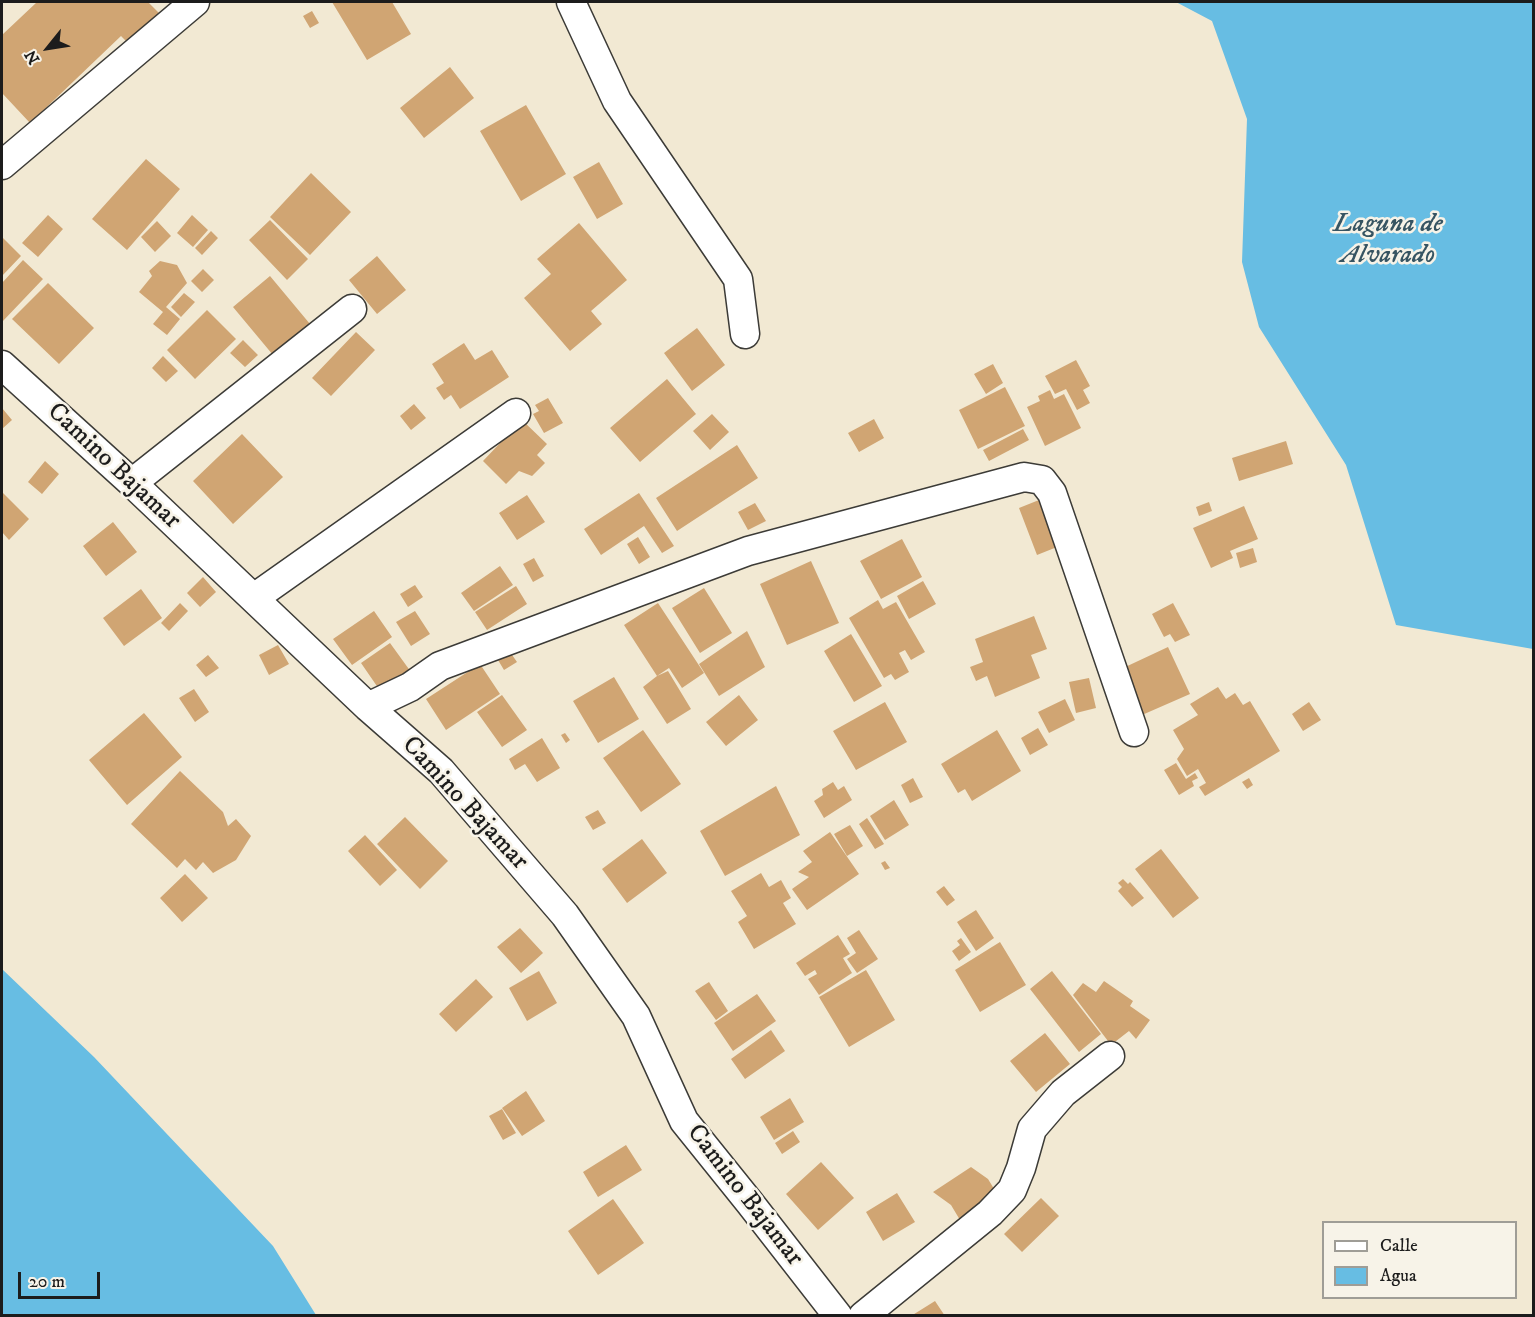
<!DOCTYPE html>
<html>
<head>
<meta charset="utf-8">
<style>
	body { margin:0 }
	#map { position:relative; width:1535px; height:1317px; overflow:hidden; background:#f2e9d3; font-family:"IM FELL DW Pica",serif }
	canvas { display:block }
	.frame { position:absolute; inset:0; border:3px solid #1c1c1c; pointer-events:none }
	.legend { position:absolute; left:1322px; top:1221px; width:195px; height:78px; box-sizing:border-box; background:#f7f3e8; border:2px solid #9f9d96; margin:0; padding:8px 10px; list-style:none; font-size:18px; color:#1c1c1c }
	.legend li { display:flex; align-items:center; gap:12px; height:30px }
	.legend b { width:30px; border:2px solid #9f9d96 }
	.north { position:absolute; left:18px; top:18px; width:60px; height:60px; -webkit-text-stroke:4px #f7f3e8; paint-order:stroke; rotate:240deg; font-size:16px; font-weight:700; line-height:24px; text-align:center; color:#1c1c1c }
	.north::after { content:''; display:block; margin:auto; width:21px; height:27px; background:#1c1c1c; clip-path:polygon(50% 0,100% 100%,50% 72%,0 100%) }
	.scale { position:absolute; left:18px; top:1272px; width:82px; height:27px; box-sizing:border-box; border:3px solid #1c1c1c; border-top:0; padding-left:8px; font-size:18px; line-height:21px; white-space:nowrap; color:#1c1c1c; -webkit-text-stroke:4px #f7f3e8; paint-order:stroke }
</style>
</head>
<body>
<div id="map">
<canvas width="1535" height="1317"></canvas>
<div class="frame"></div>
<ul class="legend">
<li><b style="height:8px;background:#fff"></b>Calle</li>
<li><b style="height:16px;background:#67bde3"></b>Agua</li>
</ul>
<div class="north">N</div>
<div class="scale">20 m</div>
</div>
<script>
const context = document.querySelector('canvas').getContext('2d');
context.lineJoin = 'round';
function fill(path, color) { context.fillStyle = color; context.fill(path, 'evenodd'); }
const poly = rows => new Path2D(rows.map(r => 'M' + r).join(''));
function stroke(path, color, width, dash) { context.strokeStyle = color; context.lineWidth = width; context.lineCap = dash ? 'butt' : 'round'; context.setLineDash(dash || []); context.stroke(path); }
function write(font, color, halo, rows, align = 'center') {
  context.font = font + ' "IM FELL DW Pica",serif'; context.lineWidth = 5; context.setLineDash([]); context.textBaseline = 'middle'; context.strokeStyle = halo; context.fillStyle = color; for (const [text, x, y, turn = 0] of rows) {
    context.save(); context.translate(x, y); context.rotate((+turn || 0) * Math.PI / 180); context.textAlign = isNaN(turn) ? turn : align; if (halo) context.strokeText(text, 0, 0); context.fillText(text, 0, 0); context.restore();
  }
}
const water = poly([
	[1176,2,1533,2,1533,649,1396,625,1346,465,1259,327,1242,262,1247,119,1212,21],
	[2,969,94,1057,273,1246,316,1315,2,1315]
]);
const building = poly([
	[37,2,148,2,163,17,131,46,121,36,30,123,2,93,2,35],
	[332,2,392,2,411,34,367,60],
	[312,11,319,23,310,28,303,16],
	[450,67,474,98,424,138,400,108],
	[526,105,566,174,521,201,480,131],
	[146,159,180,189,127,250,92,219],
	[599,162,623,204,597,219,573,177],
	[311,173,351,212,310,255,270,217],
	[48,215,63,229,38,257,22,243],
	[192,215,208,230,193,247,177,233],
	[270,220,308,259,287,280,249,240],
	[157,221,171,236,155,252,141,237],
	[579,223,627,280,591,311,602,324,570,351,524,298,551,274,537,259],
	[211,231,218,238,202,255,195,248],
	[2,237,21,256,2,276],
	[377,256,406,290,377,314,349,280],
	[23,260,43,279,2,322,2,283],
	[160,261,177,265,187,283,166,307,180,319,167,335,153,324,163,312,139,292,152,276,149,271],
	[203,269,214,280,202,292,191,281],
	[270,276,310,324,273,355,233,307],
	[48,283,94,328,59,364,12,319],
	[184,293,195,302,181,317,171,307],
	[207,310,236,339,195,379,167,350],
	[697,328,725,365,692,391,664,353],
	[356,332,375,350,331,396,312,378],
	[243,340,258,355,245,367,230,353],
	[464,343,475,360,492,350,509,377,460,409,451,395,444,400,436,388,444,383,432,364],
	[163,356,178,371,166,382,152,368],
	[1076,360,1090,386,1083,390,1090,403,1077,410,1066,389,1055,394,1045,376],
	[993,364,1003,383,986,394,974,374],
	[667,379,696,414,640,462,610,428],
	[1005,387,1025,426,978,449,959,410],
	[1050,390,1054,399,1064,394,1081,428,1045,446,1027,407,1040,401,1038,396],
	[548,398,563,423,544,433,533,414,539,411,535,405],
	[414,404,426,418,411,430,400,416],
	[2,408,12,420,2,429],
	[712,414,729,432,710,450,693,431],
	[874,419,884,438,859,452,848,433],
	[522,420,547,444,537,455,545,463,532,476,519,471,506,484,483,461],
	[1023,429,1029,440,989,461,983,450],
	[242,434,283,477,233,524,193,481],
	[1286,441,1293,464,1239,481,1232,458],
	[737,445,758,478,677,531,656,498],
	[45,461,59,474,42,494,28,482],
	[2,492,29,519,9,540,2,532],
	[639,493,674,546,662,553,644,526,601,555,584,529],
	[527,495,545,522,517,540,499,513],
	[1039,500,1057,547,1037,555,1019,508],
	[1209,502,1212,511,1199,516,1196,507],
	[755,503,766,521,748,530,738,512],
	[1244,506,1258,539,1230,551,1233,558,1211,568,1193,528],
	[113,522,137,552,106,576,83,546],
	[638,537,650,557,639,564,627,544],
	[902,539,922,577,881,599,860,561],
	[1253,548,1257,562,1240,568,1236,553],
	[534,558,544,576,533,582,523,564],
	[811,561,839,623,787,645,760,584],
	[500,566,513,585,474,611,461,593],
	[203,577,216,592,200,607,187,593],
	[923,581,936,604,909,619,897,596],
	[415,585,423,597,408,607,400,594],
	[516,586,527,604,487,630,475,612],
	[704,588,732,633,700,653,672,608],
	[141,589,162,618,124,646,103,618],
	[878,600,883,609,896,602,925,652,911,660,905,650,899,653,909,672,895,680,891,674,884,678,849,618],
	[180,603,188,611,169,631,161,623],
	[658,603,704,673,682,688,669,668,657,676,624,625],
	[1173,603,1190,635,1175,642,1170,634,1164,637,1152,614],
	[374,611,392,637,352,665,333,639],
	[415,611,430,634,411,646,396,622],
	[1034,616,1047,649,1031,655,1040,678,995,697,987,676,976,681,970,667,983,662,975,639],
	[747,631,765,667,719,696,699,664],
	[851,634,882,686,854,702,824,651],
	[390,643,411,672,381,692,361,663],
	[278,645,289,664,269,675,259,655],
	[1168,647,1190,694,1142,715,1121,669],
	[510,652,517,662,504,670,498,660],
	[208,655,219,668,206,677,196,665],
	[480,664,500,694,446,730,426,699],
	[668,671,691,709,667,724,643,687,657,676],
	[614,677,639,719,598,743,573,701],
	[1089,678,1096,708,1076,713,1069,682],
	[1218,687,1226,699,1235,693,1243,705,1250,701,1280,751,1205,796,1199,787,1206,783,1198,769,1187,776,1177,759,1184,749,1173,730,1198,715,1190,704],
	[194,689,209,712,195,722,179,698],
	[502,695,527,730,502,747,477,712],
	[739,695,758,720,726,746,706,722],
	[1065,699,1075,720,1049,733,1038,712],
	[885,702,907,742,856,770,833,731],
	[1309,702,1321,720,1303,731,1292,714],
	[144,713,182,757,127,805,89,760],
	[1038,728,1048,745,1030,755,1021,738],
	[643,730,681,784,641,812,603,758],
	[997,730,1021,771,972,801,965,789,958,793,941,764],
	[565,733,570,740,566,743,561,735],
	[542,738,560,768,537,782,525,764,515,770,509,759],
	[1176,763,1186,779,1195,773,1198,778,1192,781,1194,786,1179,795,1164,770],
	[180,771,223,812,228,826,236,819,251,836,236,860,213,873,203,862,196,870,185,859,177,868,131,824],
	[913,778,923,797,910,803,901,785],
	[1249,778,1253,785,1247,789,1242,782],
	[833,782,838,790,844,786,852,800,824,818,814,801,823,795,822,789],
	[776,786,800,835,725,876,700,831],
	[894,800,909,825,885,840,870,816],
	[598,810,606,823,593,830,585,817],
	[405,817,448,861,420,889,377,844],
	[867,818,884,844,875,849,859,824],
	[850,825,863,846,847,856,834,834],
	[830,832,859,874,807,910,792,889,809,877,798,872,812,862,803,851],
	[365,835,397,870,380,886,348,851],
	[642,839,667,873,627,903,602,869],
	[1161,849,1199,898,1173,918,1135,869],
	[885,861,890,868,885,870,881,863],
	[761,873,769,887,781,880,791,898,783,903,796,924,754,949,738,922,747,916,731,891],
	[185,874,208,898,182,922,160,898],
	[1123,879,1128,884,1130,882,1144,898,1132,907,1118,891,1122,887,1118,883],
	[944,886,955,900,947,906,936,892],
	[976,910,994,938,976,951,957,922],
	[520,928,543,953,521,973,497,947],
	[859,930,878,959,857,973,847,959,856,953,847,938],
	[838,935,850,954,843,958,852,973,819,995,808,979,817,974,815,970,805,976,796,963],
	[961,938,971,952,959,961,952,951,960,945,957,941],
	[1000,942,1026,985,980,1012,955,970],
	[866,970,895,1020,849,1047,819,997],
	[539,971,557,1003,527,1021,509,988],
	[1052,971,1101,1034,1079,1052,1030,989],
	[476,979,493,997,456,1032,439,1014],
	[1104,981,1133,1001,1130,1006,1150,1020,1136,1039,1129,1031,1111,1045,1073,995,1083,983,1096,992],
	[709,982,728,1011,716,1020,695,991],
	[757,994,776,1021,733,1051,714,1023],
	[771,1030,785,1051,745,1079,731,1059],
	[1045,1033,1070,1064,1036,1092,1010,1061],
	[526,1091,545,1121,522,1136,502,1108],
	[790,1098,804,1122,774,1140,760,1117],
	[502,1109,516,1133,503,1140,489,1116],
	[793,1131,800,1142,782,1154,775,1143],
	[626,1145,642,1170,598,1197,583,1172],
	[821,1162,854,1198,818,1230,786,1194],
	[971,1167,988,1179,999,1197,960,1220,951,1205,933,1192],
	[897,1193,915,1222,883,1241,866,1212],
	[1041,1198,1059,1216,1022,1252,1004,1234],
	[613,1199,644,1243,598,1275,568,1231],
	[935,1301,945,1316,911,1316]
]);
const minor = poly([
	[571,2,617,101,738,279,745,334],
	[2,165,195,2],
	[2,365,132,483,368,707,441,771,565,915,636,1016,684,1121,750,1203,838,1316],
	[132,483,352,309],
	[254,598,516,413],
	[368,707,410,687,440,666,748,551,1024,477,1042,480,1052,493,1134,732],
	[863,1316,990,1213,1012,1190,1021,1168,1032,1129,1063,1093,1110,1056]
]);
const streetNames = [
	["Camino Bajamar",113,467,43],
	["Camino Bajamar",464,804,47],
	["Camino Bajamar",744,1196,52]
];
const waterNames = [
	["Laguna de",1388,225],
	["Alvarado",1388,256]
];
fill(water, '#67bde3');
fill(building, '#d0a573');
stroke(minor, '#3c3b37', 31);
stroke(minor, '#fff', 28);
write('26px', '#1c1c1c', '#f7f3e8', streetNames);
write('italic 27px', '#365462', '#f7f3e8', waterNames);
</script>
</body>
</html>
